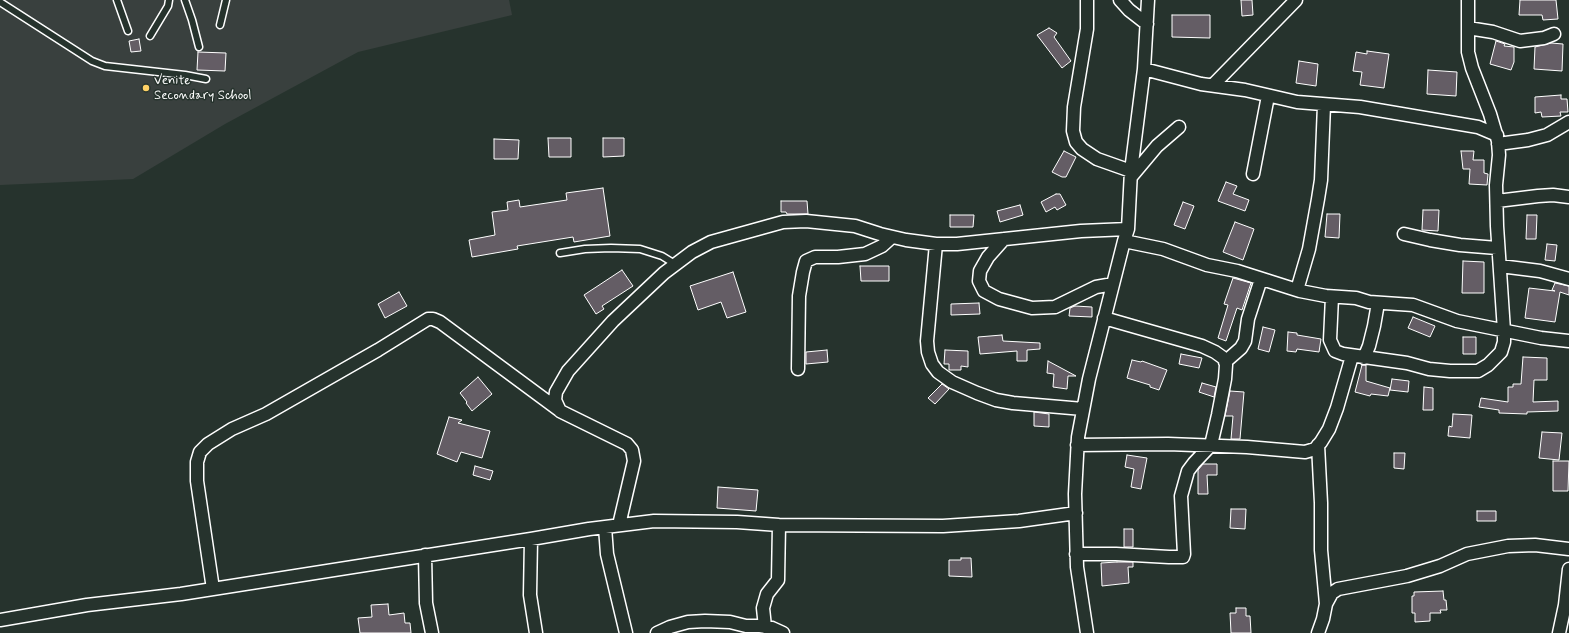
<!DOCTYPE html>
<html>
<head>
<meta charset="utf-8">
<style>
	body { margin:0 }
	canvas { display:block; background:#26332d }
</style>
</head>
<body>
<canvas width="1569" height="633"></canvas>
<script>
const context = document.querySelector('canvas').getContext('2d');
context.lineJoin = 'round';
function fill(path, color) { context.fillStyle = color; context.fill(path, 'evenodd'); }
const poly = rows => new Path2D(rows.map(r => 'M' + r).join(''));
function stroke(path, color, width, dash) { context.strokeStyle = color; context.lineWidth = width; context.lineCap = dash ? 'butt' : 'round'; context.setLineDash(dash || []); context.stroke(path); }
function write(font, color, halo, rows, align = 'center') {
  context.font = font + ' Mynerve,sans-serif'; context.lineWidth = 3; context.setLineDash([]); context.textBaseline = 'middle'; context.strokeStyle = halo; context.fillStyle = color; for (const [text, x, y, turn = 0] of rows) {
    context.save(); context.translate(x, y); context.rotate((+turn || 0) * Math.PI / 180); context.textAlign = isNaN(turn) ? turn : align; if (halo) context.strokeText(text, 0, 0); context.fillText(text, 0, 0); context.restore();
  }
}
const built = poly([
	[0,0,509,0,512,15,358,52,225,124,133,179,0,185]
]);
const building = poly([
	[1241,0,1252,0,1253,15,1242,16,1241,0],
	[1520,0,1556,0,1558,19,1543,20,1542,15,1519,15,1520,0],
	[1172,15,1210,15,1210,38,1172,37,1172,15],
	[1049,28,1057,33,1054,37,1071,61,1062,68,1037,35,1049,28],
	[139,39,141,51,131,52,129,41,139,39],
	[1496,41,1505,44,1504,46,1514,47,1514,62,1511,70,1490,64,1496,41],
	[1551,43,1563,44,1562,71,1534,69,1535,47,1551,43],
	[1367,51,1389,54,1384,88,1360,85,1362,72,1353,71,1356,52,1367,54,1367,51],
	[198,52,226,53,225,71,197,70,198,52],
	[1299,61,1318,64,1316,86,1296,83,1299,61],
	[1428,70,1457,72,1456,96,1427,94,1428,70],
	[1561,95,1561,99,1567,99,1568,112,1560,112,1561,116,1542,117,1541,112,1535,113,1535,97,1561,95],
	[548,138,571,138,571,157,549,157,548,138],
	[603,138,624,138,624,156,603,157,603,138],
	[494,139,519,140,518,159,494,159,494,139],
	[1064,151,1076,157,1066,177,1062,177,1052,172,1064,151],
	[1461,151,1474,151,1473,160,1484,160,1484,173,1488,174,1487,185,1469,184,1470,169,1463,169,1461,151],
	[1226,182,1237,186,1233,194,1249,200,1245,211,1218,201,1226,182],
	[603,188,610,236,574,242,573,237,517,246,518,249,472,257,469,240,495,235,492,212,508,210,507,202,519,200,520,207,567,200,566,193,603,188],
	[1056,194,1060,194,1066,205,1057,210,1055,207,1046,212,1041,202,1056,194],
	[781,201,807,201,808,214,787,214,786,212,781,212,781,201],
	[1183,202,1194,206,1185,229,1174,225,1183,202],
	[1020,205,1023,215,1000,222,997,211,1020,205],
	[1423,210,1439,210,1438,231,1422,230,1423,210],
	[1327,214,1340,214,1339,238,1325,237,1327,214],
	[950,215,974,215,973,227,950,227,950,215],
	[1527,215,1537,215,1536,239,1526,239,1527,215],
	[1235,222,1254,229,1243,260,1223,252,1235,222],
	[1547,244,1557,245,1555,261,1545,260,1547,244],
	[1463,261,1484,262,1484,293,1462,293,1463,261],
	[860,266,889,266,889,281,861,281,860,266],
	[622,270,633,286,602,306,604,309,596,314,584,295,622,270],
	[733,272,746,312,727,318,721,302,698,310,690,286,733,272],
	[1233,278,1251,283,1242,310,1237,308,1226,341,1218,338,1228,305,1224,304,1233,278],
	[1555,283,1569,286,1569,295,1560,292,1555,322,1525,318,1529,288,1555,291,1552,290,1555,283],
	[399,292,407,306,385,318,378,304,399,292],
	[979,303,980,314,951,315,951,304,979,303],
	[1075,306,1092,307,1092,317,1069,316,1070,308,1075,306],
	[1413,317,1435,326,1430,337,1408,328,1413,317],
	[1263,327,1275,330,1269,352,1258,349,1263,327],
	[1288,332,1297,333,1297,335,1321,339,1319,352,1297,349,1296,352,1287,351,1288,332],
	[1002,335,1003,341,1040,343,1040,349,1027,350,1027,361,1017,361,1017,351,980,354,978,337,1002,335],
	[1463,337,1476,337,1476,354,1463,354,1463,337],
	[827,350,828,362,806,364,806,352,827,350],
	[945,350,968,351,968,367,961,366,961,370,949,370,949,364,944,364,945,350],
	[1181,354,1202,358,1199,368,1179,364,1181,354],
	[1523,357,1547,358,1547,380,1534,380,1533,402,1558,401,1558,411,1527,412,1527,414,1499,413,1499,410,1479,407,1481,398,1508,402,1508,387,1513,387,1513,384,1521,384,1523,357],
	[1132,360,1141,362,1142,361,1167,370,1159,390,1150,387,1150,385,1127,378,1132,360],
	[1048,361,1076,376,1068,376,1067,389,1053,387,1054,374,1047,373,1048,361],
	[1362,365,1366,365,1366,381,1390,388,1388,396,1371,394,1370,396,1355,392,1362,365],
	[478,377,492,394,472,411,466,403,467,402,460,393,478,377],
	[1392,379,1409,381,1408,392,1390,390,1392,379],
	[1202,383,1216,387,1214,397,1199,392,1202,383],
	[942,384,949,389,935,404,928,398,942,384],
	[1424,387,1433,388,1433,410,1423,410,1424,387],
	[1230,391,1244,392,1240,439,1231,439,1233,416,1225,416,1230,391],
	[1034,412,1049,414,1049,427,1034,426,1034,412],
	[1453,414,1472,415,1470,438,1448,436,1449,426,1452,427,1453,414],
	[449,417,462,420,458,423,490,431,482,458,461,452,457,462,437,454,449,417],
	[1542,432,1562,433,1559,460,1539,458,1542,432],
	[1394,453,1405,453,1404,469,1394,468,1394,453],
	[1127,455,1147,458,1141,489,1131,487,1134,469,1125,467,1127,455],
	[1553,461,1569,461,1568,491,1553,491,1553,461],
	[1203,464,1217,464,1217,475,1207,475,1208,494,1198,494,1198,470,1203,464],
	[475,466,493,471,490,480,473,475,475,466],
	[718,487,758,490,756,511,717,508,718,487],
	[1231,509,1246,509,1245,529,1230,528,1231,509],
	[1477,511,1496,511,1496,521,1477,521,1477,511],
	[1124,529,1133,529,1133,547,1124,547,1124,529],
	[961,558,971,558,972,577,949,576,949,560,961,560,961,558],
	[1117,562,1133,562,1133,567,1128,567,1129,583,1102,586,1101,563,1117,562],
	[1443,591,1444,600,1446,600,1447,610,1440,610,1441,613,1430,613,1430,621,1415,622,1415,613,1412,613,1412,596,1414,596,1414,592,1443,591],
	[388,604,389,615,404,613,405,623,410,623,411,633,360,633,358,618,372,617,371,605,388,604],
	[1236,608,1246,608,1246,616,1250,616,1251,633,1231,633,1230,613,1236,613,1236,608]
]);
const service = poly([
	[117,0,128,31],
	[185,0,192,20,199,47],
	[0,2,92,61,105,66,185,75,206,79],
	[220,25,226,0],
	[150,36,168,6,169,0],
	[560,253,585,249,611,248,640,249,662,256,675,264]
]);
const minor = poly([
	[1087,0,1087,29,1074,107,1073,131,1076,142,1082,149,1097,159,1131,171],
	[1120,0,1129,10,1147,24],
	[1468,28,1493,32,1520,41,1544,38,1554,34],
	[1144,69,1201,84,1245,90,1297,102,1360,107,1478,127,1497,135],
	[1213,85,1296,0],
	[1498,144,1528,140,1547,135,1569,122],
	[1253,174,1268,96],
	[1131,177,1157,146,1179,127],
	[1497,201,1538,196,1553,195,1569,197],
	[1404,234,1430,240,1460,245,1497,248],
	[1004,239,988,257,980,271,979,281,984,291,999,299,1032,308,1055,307,1096,287,1113,284],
	[1124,241,1163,249,1207,265,1237,271,1300,291,1326,296,1356,298,1369,302,1413,305,1457,321,1541,338,1569,341],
	[936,244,927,341,928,352,932,364,938,372,952,382,977,393,996,400,1013,403,1083,409],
	[1500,266,1540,271,1569,279],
	[1297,290,1309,249,1318,199,1321,180,1324,105],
	[1332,297,1330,340,1335,351,1343,354,1407,363,1429,369,1450,371,1478,371,1488,365,1501,352,1504,342,1504,331,1497,226,1496,185,1499,155,1498,141,1490,114,1472,68,1468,52,1468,0],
	[1364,358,1369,346,1374,326,1378,303],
	[1225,362,1241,348,1245,341,1248,319,1261,279],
	[798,369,799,296,803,272,806,261,815,257,838,257,865,254,882,246,892,237],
	[1077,445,1168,444,1247,447,1305,452,1315,449,1321,442,1329,429,1337,408,1352,356],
	[1318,445,1321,503,1321,550,1326,604],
	[619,525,634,461,632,450,627,444,560,411,555,400,556,392,568,371,613,321,664,273,692,252,711,242,783,222,806,221,855,226,880,234,906,240,936,244,957,244,1081,231,1128,229],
	[605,527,607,554,626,633],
	[531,539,530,595,536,633],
	[1076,554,1116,554,1169,557,1183,557,1184,554,1181,496,1188,471,1194,463,1211,445,1218,415,1225,379,1226,365,1225,360,1222,357,1215,352,1202,346,1104,318],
	[425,555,426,603,432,633],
	[213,589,197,481,197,462,200,452,208,444,232,429,266,414,378,350,428,319,433,319,440,322,559,410],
	[0,620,87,605,181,594,531,539,589,529,654,521,737,522,779,525,943,526,1019,521,1076,513],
	[765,627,763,608,767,594,778,580,779,525],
	[657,633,670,627,688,622,705,621,730,622,746,626,760,626,772,628,783,633],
	[1087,633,1077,567,1075,494,1078,437,1089,379,1124,241,1128,229,1131,171,1144,69,1148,0],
	[1318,633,1323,619,1326,604,1332,593,1338,589,1407,576,1440,566,1467,554,1508,546,1535,545,1569,549],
	[1559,633,1565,605,1569,569]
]);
const markers = [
	[146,88,4,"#ffd166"]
];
const poiNames = [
	["Venite",154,81],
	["Secondary School",154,96]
];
fill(built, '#39403e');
fill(building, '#645d65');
stroke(building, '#fff', 1);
stroke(service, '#fff', 9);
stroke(minor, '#fff', 15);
stroke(service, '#26332d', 6);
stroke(minor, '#26332d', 12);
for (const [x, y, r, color] of markers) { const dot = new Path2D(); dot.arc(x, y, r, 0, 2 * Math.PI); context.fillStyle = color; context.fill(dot); stroke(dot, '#26332d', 1.5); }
write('13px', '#fff', '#26332d', poiNames, 'left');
</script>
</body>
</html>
